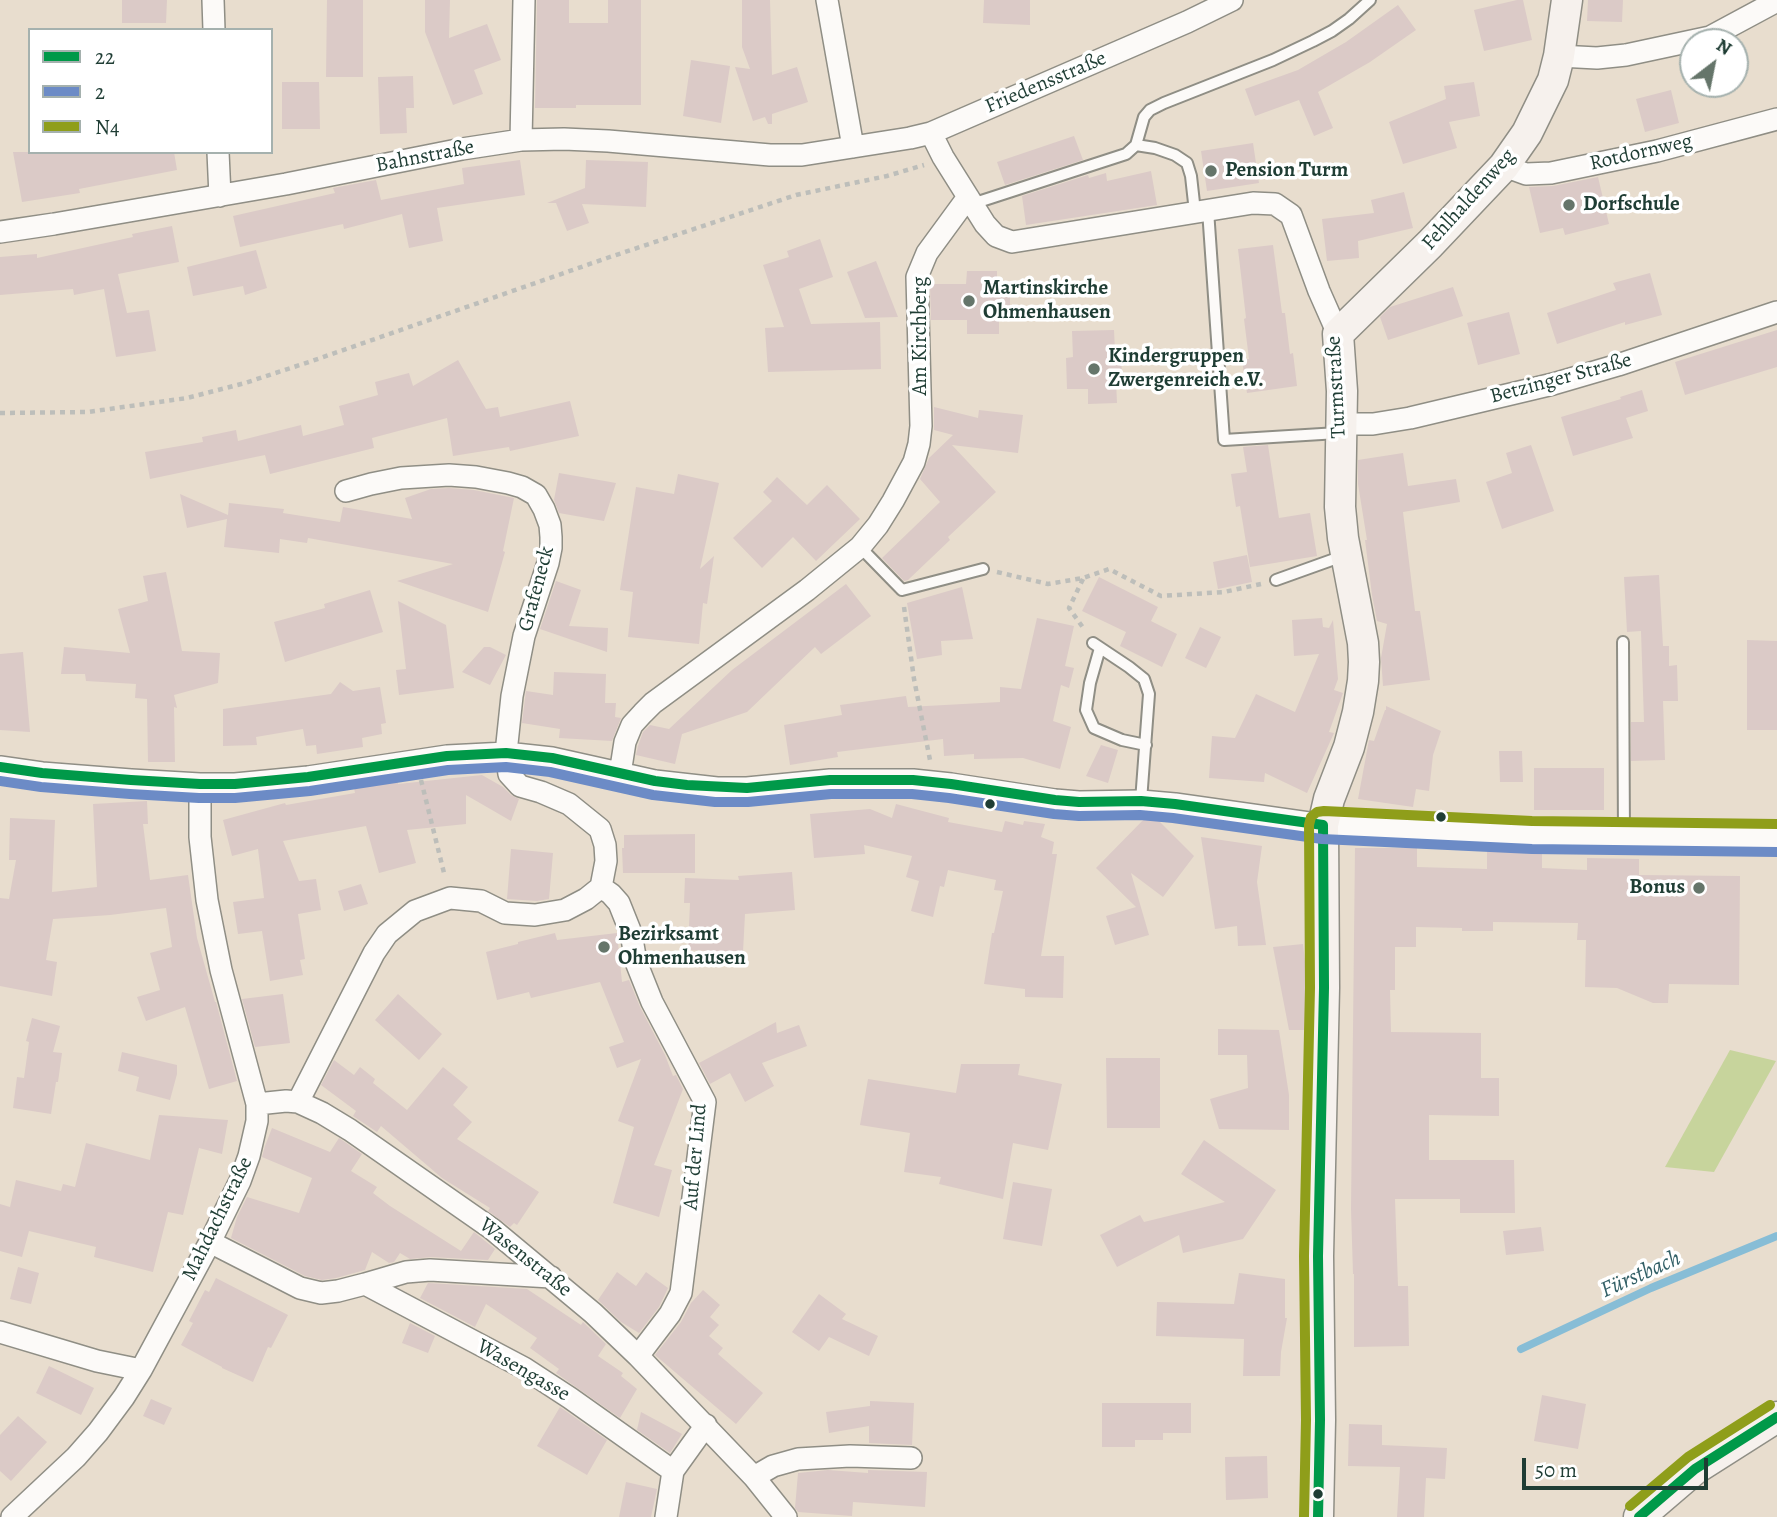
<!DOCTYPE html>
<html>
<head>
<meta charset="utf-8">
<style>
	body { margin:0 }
	#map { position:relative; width:1777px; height:1517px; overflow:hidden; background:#e8ddce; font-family:Alegreya,serif }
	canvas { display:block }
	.legend { position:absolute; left:28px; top:28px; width:245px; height:126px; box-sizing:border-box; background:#fff; border:2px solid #a5b1ae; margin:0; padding:9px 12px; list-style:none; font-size:21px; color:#1f3d34 }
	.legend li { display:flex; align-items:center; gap:14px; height:35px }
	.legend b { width:35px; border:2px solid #a5b1ae }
	.north { position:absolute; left:1679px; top:28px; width:70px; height:70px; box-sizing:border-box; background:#fff; border:2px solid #a5b1ae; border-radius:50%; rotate:32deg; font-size:19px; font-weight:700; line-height:28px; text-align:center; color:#1f3d34 }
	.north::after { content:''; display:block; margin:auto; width:24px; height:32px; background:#65756a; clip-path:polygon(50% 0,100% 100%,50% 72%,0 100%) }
	.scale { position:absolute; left:1522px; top:1458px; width:186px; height:32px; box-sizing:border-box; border:4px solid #1f3d34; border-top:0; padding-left:9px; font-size:21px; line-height:24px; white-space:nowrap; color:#1f3d34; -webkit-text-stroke:5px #fff; paint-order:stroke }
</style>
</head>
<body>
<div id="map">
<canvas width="1777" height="1517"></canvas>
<ul class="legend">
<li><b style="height:9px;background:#009949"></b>22</li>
<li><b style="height:9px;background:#6c8bc6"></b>2</li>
<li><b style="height:9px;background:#8f9e1a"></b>N4</li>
</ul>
<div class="north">N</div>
<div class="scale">50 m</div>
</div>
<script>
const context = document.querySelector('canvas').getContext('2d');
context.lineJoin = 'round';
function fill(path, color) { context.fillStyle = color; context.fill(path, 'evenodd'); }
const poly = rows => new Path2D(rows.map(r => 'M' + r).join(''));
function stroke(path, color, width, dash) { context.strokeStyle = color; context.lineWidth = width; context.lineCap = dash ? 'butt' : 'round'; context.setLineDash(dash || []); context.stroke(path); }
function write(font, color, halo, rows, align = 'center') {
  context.font = font + ' Alegreya,serif'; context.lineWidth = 7; context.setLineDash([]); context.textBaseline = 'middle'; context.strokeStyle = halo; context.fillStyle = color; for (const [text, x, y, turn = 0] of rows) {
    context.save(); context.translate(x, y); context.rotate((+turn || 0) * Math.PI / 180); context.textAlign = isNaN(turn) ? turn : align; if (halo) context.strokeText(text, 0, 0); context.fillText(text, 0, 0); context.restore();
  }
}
const green = poly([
	[1730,1050,1776,1061,1714,1172,1665,1167]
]);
const stream = poly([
	[1521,1349,1651,1288,1777,1236]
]);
const building = poly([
	[122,0,167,0,166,23,122,23],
	[327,0,363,0,363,77,326,77],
	[425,0,450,0,449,38,487,24,501,60,474,70,483,94,453,105,425,32],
	[537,0,569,0,569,23,608,23,608,0,641,0,641,105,576,105,576,108,535,108],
	[742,0,770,0,772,75,797,67,808,102,772,114,772,124,768,124,765,117,753,121,735,67,750,69,742,47],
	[984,0,1030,0,1030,25,983,23],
	[1517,0,1523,0,1532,40,1484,51,1474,10],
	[1588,0,1623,0,1622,22,1587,21],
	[1398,5,1416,30,1370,62,1318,92,1333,128,1314,136,1299,100,1255,116,1245,89,1298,70,1346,42],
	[691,60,730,66,721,123,683,116],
	[413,76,414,108,406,108,407,133,380,134,378,77],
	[282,82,319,82,320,129,282,129],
	[1474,82,1480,116,1449,122,1457,148,1403,164,1389,122,1446,99,1444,86],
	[1671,90,1679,123,1645,132,1636,99],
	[1074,136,1083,160,1005,185,997,162],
	[1253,143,1259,183,1207,191,1201,151],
	[13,152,174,152,177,170,79,189,80,193,22,202],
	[520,160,525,195,437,208,443,241,409,248,402,214,344,229,343,224,240,247,233,216,335,193,333,188,376,180,381,200,464,184,462,168],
	[586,160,648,162,646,207,582,204,589,223,567,231,556,203,547,203,585,188],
	[1151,171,1157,205,1026,225,1022,196,1088,175,1089,178,1106,173,1107,181],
	[1598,177,1609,224,1565,235,1563,228,1540,233,1529,187,1553,186],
	[1404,192,1413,228,1358,241,1359,258,1327,261,1322,219,1374,213,1371,200],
	[172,226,179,262,118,274,127,313,149,310,156,351,116,357,104,289,74,295,73,289,0,295,0,257,37,254,37,258,133,237,132,234],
	[820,239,833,277,799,289,811,324,880,322,881,369,768,372,765,328,784,327,763,265,789,257,787,251],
	[1273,245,1282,313,1285,313,1290,354,1293,353,1297,386,1247,393,1242,360,1249,359,1244,319,1246,318,1238,249],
	[256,250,267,288,245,295,243,286,193,296,187,267],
	[876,261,898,317,865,318,847,272],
	[967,271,997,271,997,290,1010,290,1010,312,999,313,999,334,967,334,967,320,931,320,930,284,966,284],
	[1650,273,1662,315,1625,325,1625,322,1557,344,1547,313,1616,290,1613,283],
	[1453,287,1463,316,1388,340,1380,317,1390,307],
	[1509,312,1520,354,1478,365,1467,323],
	[1114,330,1115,351,1121,351,1122,380,1116,380,1117,403,1088,404,1088,389,1067,389,1066,358,1073,357,1072,331],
	[1777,330,1777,367,1685,395,1675,362],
	[458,360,486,409,498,407,500,417,570,401,579,436,510,451,509,447,453,456,447,418,372,438,374,448,270,474,265,455,150,479,145,452,203,442,202,437,236,430,238,441,301,425,303,436,344,425,339,406,378,395,375,382,409,373,413,386],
	[1642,390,1648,411,1626,418,1633,438,1573,456,1561,417,1621,399,1620,397],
	[934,407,978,418,979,410,1023,415,1018,453,952,445,996,492,948,537,950,540,908,580,904,581,882,558,940,502,920,479,929,458,953,435,934,430],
	[1268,445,1279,518,1310,513,1317,556,1250,567,1240,506,1236,507,1231,474,1247,472,1243,447],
	[1531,445,1554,511,1502,529,1486,482,1512,473,1506,453],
	[1403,453,1408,486,1456,479,1460,502,1403,512,1415,611,1420,611,1430,680,1383,686,1381,658,1387,624,1377,621,1372,595,1365,540,1367,540,1358,484,1358,460],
	[559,473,616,483,604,521,559,513,554,500],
	[678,474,719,483,700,569,714,556,707,604,703,603,699,644,628,637,633,592,620,590,636,487,674,494],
	[777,477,807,505,827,485,860,519,816,561,793,537,762,568,733,538,772,501,763,492],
	[449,488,474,490,514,498,503,551,505,552,488,612,397,581,453,564,308,538,307,543,280,539,279,553,224,547,227,519,187,528,180,494,228,515,229,503,284,509,283,513,340,522,343,507,412,519,405,498,431,489],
	[1247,555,1252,582,1218,589,1213,562],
	[166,572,182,651,220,653,218,683,174,695,177,708,174,707,175,762,148,762,147,699,135,698,136,684,86,681,85,674,61,674,64,647,130,653,118,609,148,601,143,576],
	[1659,575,1663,646,1669,646,1669,666,1677,665,1678,701,1663,701,1665,760,1631,761,1631,722,1644,722,1641,631,1627,632,1624,577],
	[1099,577,1158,607,1151,621,1177,634,1162,667,1120,646,1126,632,1082,611],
	[556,581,581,590,569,626,608,628,607,652,540,629],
	[846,584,871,616,821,654,815,647,747,712,682,734,675,764,636,755,638,746,643,732,650,725,669,729,732,670],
	[962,587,973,639,941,641,942,655,917,659,907,603],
	[370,590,383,632,285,662,274,622,325,608,324,604],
	[398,601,446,625,454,688,399,695,396,670,406,669],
	[1037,618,1074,626,1065,666,1074,668,1069,688,1061,685,1053,721,1071,727,1060,769,1023,758,974,759,974,754,944,756,943,739,837,752,838,757,790,765,784,725,842,715,840,705,906,696,908,707,1000,702,1000,687,1021,689],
	[1322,618,1323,627,1329,628,1333,620,1338,679,1334,690,1343,693,1329,732,1334,733,1307,793,1265,773,1264,782,1209,778,1212,736,1235,738,1256,694,1295,712,1319,654,1294,656,1292,620],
	[1200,627,1221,637,1206,668,1185,658],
	[1747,640,1777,641,1777,730,1747,730],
	[484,647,490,647,506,655,490,685,462,672],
	[23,652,30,732,0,730,0,654],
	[554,672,606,674,605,703,616,703,615,717,621,718,612,741,559,738,560,729,522,723,526,691,553,695],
	[340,682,353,691,380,687,386,723,381,724,382,734,362,738,363,747,317,754,316,745,306,746,303,729,256,737,257,745,223,746,223,709,331,694],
	[1386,706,1441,731,1433,755,1429,791,1416,789,1413,807,1358,799,1369,740,1374,741,1385,710,1386,710],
	[1101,745,1118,750,1108,783,1086,776],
	[1499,751,1522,751,1523,782,1500,782],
	[1534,768,1604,768,1604,810,1534,810],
	[482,775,503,787,511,795,519,799,511,821,466,795,466,824,407,830,416,863,379,873,366,826,283,841,299,881,316,879,321,910,298,914,305,959,300,960,303,975,270,981,262,931,238,934,233,902,264,898,258,849,232,856,223,820,285,803,286,805,355,793,354,788,397,779,398,784],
	[147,801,148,824,143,824,150,880,188,875,197,938,215,1002,216,1002,237,1081,209,1089,185,1007,146,1021,137,997,160,990,150,953,172,947,166,908,110,915,53,919,46,960,57,962,52,996,0,986,0,898,9,899,16,860,9,860,10,818,55,820,52,892,97,887,93,804],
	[896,804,949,818,948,822,1002,832,1005,821,1023,825,1024,821,1045,824,1041,837,1054,842,1052,854,1057,854,1041,956,1064,956,1063,998,1025,997,1025,989,984,984,992,933,994,933,1003,891,994,890,996,880,948,870,944,887,940,886,933,917,911,911,919,881,906,877,912,856,864,845,865,854,814,858,810,814,870,809,892,818],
	[1148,815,1153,815,1194,856,1163,897,1131,873,1149,935,1115,945,1106,916,1136,907,1096,868],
	[695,834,695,873,623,873,622,848,624,848,624,835],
	[1201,837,1262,846,1257,882,1266,945,1238,946,1237,926,1215,929],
	[1355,848,1417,848,1417,867,1487,869,1487,851,1542,852,1542,868,1587,870,1587,858,1639,859,1639,875,1740,876,1739,985,1669,984,1668,1003,1653,1003,1617,988,1585,987,1586,940,1577,940,1578,923,1493,922,1493,931,1462,931,1462,928,1416,927,1416,947,1395,947,1395,990,1390,990,1391,1032,1481,1033,1481,1078,1499,1078,1499,1116,1429,1115,1429,1160,1514,1160,1515,1213,1460,1213,1460,1199,1395,1199,1398,1286,1408,1286,1409,1346,1354,1347,1354,1274,1353,1274,1351,1209],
	[511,849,553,853,549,899,537,901,507,899],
	[792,872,795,910,745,914,743,952,688,950,690,903,684,903,685,878,739,880,738,876],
	[361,884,368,904,344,911,338,891],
	[555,933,557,940,617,933,622,982,629,980,640,1007,665,1055,673,1076,676,1075,683,1089,654,1165,672,1170,659,1217,613,1203,634,1127,618,1121,641,1059,617,1068,609,1047,624,1042,600,982,531,998,529,992,497,1000,486,952,518,944,518,942],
	[1303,944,1306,970,1306,1030,1289,1030,1273,947],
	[283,994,290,1043,255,1047,242,999],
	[398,994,442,1034,419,1060,375,1020],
	[32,1018,60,1026,53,1052,62,1053,58,1082,56,1082,51,1114,13,1108,17,1077,24,1078,29,1042,26,1041],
	[776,1022,777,1033,799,1025,807,1046,762,1063,774,1086,745,1102,730,1073,710,1084,699,1063],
	[1218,1029,1279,1030,1289,1095,1289,1130,1219,1129,1210,1099,1248,1088,1247,1055,1218,1055],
	[122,1052,177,1065,177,1074,170,1100,136,1091,139,1077,118,1071],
	[1106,1058,1160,1058,1160,1128,1107,1128],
	[334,1060,354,1075,360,1067,375,1079,373,1083,407,1110,443,1067,468,1087,453,1105,472,1122,457,1139,539,1192,517,1225,514,1223,510,1227,488,1211,490,1208,442,1178,381,1126,377,1132,353,1116,356,1111,321,1085],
	[961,1064,1020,1064,1018,1075,1062,1084,1048,1150,1013,1143,1003,1199,939,1184,941,1177,904,1172,910,1133,860,1125,868,1079,956,1093],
	[159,1115,228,1120,222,1154,199,1148,183,1215,168,1212,153,1272,94,1257,96,1247,29,1231,22,1257,0,1251,0,1204,10,1207,16,1180,61,1191,63,1184,75,1187,86,1143,150,1160],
	[272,1128,330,1152,339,1138,362,1154,351,1171,377,1187,373,1193,390,1206,461,1251,474,1232,495,1249,488,1260,431,1257,410,1259,400,1253,394,1262,389,1263,372,1252,365,1270,336,1278,322,1280,305,1276,231,1238,237,1217,247,1197,299,1213,312,1178,262,1157,265,1146],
	[1204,1140,1276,1190,1243,1239,1183,1253,1179,1235,1117,1267,1100,1235,1140,1215,1144,1222,1225,1202,1181,1174],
	[1013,1182,1052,1189,1042,1246,1003,1239],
	[1541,1227,1544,1251,1506,1255,1503,1231],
	[18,1267,39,1273,31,1304,10,1299],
	[617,1272,636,1286,646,1272,668,1288,659,1307,639,1333,621,1322,598,1300],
	[1239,1273,1285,1279,1285,1318,1287,1318,1281,1352,1280,1376,1243,1376,1244,1339,1156,1336,1157,1302,1234,1304],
	[216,1278,288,1315,271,1348,268,1347,253,1382,222,1368,222,1367,181,1345,193,1323,189,1321,205,1290,209,1292],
	[428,1283,527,1289,581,1325,583,1322,606,1344,598,1356,623,1373,621,1376,637,1389,620,1418,556,1373,559,1369,530,1348,537,1338,486,1304,475,1327,420,1298],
	[703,1290,720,1305,710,1317,719,1325,709,1336,723,1348,718,1354,763,1393,736,1424,655,1355,681,1322,691,1303],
	[819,1294,846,1314,842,1319,878,1336,869,1356,829,1337,819,1351,792,1332],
	[410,1323,435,1336,428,1353,402,1343],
	[49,1366,94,1388,81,1415,36,1393],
	[1542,1395,1586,1404,1578,1449,1534,1441],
	[151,1399,172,1408,164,1425,143,1416],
	[870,1401,914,1403,912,1445,869,1443,869,1426,829,1433,826,1412,870,1406],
	[1102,1403,1191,1403,1191,1433,1163,1433,1163,1440,1135,1440,1135,1447,1102,1447],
	[560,1407,607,1440,587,1475,537,1446],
	[641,1412,682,1434,670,1453,637,1430],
	[18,1416,47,1442,11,1481,0,1471,0,1435],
	[1349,1424,1382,1425,1382,1445,1447,1448,1445,1479,1426,1478,1424,1517,1397,1517,1400,1467,1348,1466],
	[1267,1456,1268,1498,1226,1500,1225,1457],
	[828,1470,868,1473,868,1470,927,1472,925,1507,853,1502,852,1516,798,1512,795,1508,798,1473],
	[626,1482,657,1489,651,1517,619,1517]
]);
const path = poly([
	[0,413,88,412,187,398,245,383,309,362,607,258,796,195,887,176,924,165],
	[997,572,1048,584,1083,578,1109,569,1161,596,1224,592,1261,584],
	[1083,579,1069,608,1084,629],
	[904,607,914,679,930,760],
	[421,780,445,877]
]);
const lane = poly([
	[1136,145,1155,148,1175,155,1187,163,1191,176,1195,212],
	[972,204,1126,154,1136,145,1144,117,1150,110,1164,103,1273,60,1313,41,1332,31,1349,19,1370,0],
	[1208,210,1224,440,1338,433],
	[860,547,902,590,983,569],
	[1276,580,1343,556],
	[1623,642,1624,836],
	[1093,643,1129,667,1144,679,1149,694,1141,801],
	[1100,648,1090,683,1086,710,1094,728,1122,740,1146,745]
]);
const street = poly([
	[213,0,214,30],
	[827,0,853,147],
	[1559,56,1597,58,1626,55,1710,37,1777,1],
	[931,133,943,157,985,224,996,236,1012,242,1253,203,1275,204,1291,215,1319,291,1338,334],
	[521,140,524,0],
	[218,152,220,196],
	[1504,166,1526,174,1551,173,1657,151,1777,119],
	[0,232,54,224,286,184,462,149,521,140,564,139,608,141,770,155,802,155,910,138,931,133,1187,22,1232,0],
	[1341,424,1373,424,1410,418,1553,384,1618,365,1777,312],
	[0,767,42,773,131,780,200,784,235,784,308,777,447,756,506,753,552,758,655,781,717,788,747,788,830,780,913,780,951,784,1055,800,1079,802,1141,801,1175,804,1323,825,1532,835,1777,838],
	[620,774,625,742,632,725,643,713,653,703,807,590,860,547,878,525,893,501,914,462,919,444,921,426,917,277,927,253,968,197],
	[601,887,611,894,619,903,631,933,636,962,652,1002,705,1102,681,1293,670,1314,638,1356],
	[298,1102,374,953,387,934,415,911,450,898,481,901,505,913,535,915,565,910,586,899,601,887,606,861,605,845,600,829,569,804,541,792,520,786,509,774,506,753,512,696,524,636,548,563,551,548,551,537,550,525,544,509,536,495,522,487,508,483,476,477,449,475,401,478,371,484,346,491],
	[257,1104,286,1101,298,1102,322,1113,350,1130,492,1229,593,1313,638,1356,754,1477,786,1517],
	[210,1242,300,1288,321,1293,338,1291,365,1284,524,1368,570,1398,673,1471],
	[365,1284,406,1272,430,1270,551,1277],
	[0,1332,97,1361,141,1370],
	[754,1477,773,1466,798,1459,850,1456,911,1458],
	[12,1517,76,1457,98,1432,124,1397,141,1370,210,1242,240,1181,249,1156,257,1121,257,1104,221,970,207,900,200,837,200,784],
	[666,1517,673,1471,706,1425]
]);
const secondary = poly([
	[1318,1517,1320,1420,1318,1256,1324,988,1323,825,1329,799,1349,747,1358,712,1363,681,1364,662,1363,643,1343,538,1340,507,1342,391,1338,334,1430,244,1504,166,1527,133,1553,80,1559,56,1567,0],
	[1639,1517,1695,1469,1777,1417]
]);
const bus1 = poly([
	[0,767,42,773,131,780,200,784,235,784,308,777,447,756,506,753,552,758,655,781,687,785,747,788,830,780,913,780,951,784,1055,800,1079,802,1141,801,1175,804,1323,825],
	[1318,1517,1320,1420,1318,1256,1324,988,1323,825],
	[1639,1517,1695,1469,1777,1417]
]);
const bus2 = poly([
	[0,781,41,787,130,794,199,798,235,798,310,791,448,770,506,767,550,772,653,795,715,802,748,802,831,794,912,794,949,798,1054,814,1079,816,1140,815,1173,818,1322,839,1532,849,1777,852]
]);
const bus3 = poly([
	[1630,1506,1688,1457,1770,1405],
	[1304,1517,1306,1420,1304,1256,1310,988,1309,825,1311,817,1317,812,1324,811,1532,821,1777,824]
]);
const markers = [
	[1211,171,7,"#65756a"],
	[1569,205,7,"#65756a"],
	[969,301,7,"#65756a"],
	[1094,369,7,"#65756a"],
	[990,804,6,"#1f3d34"],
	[1441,817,6,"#1f3d34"],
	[1699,888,7,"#65756a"],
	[604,947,7,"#65756a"],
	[1318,1494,6,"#1f3d34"]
];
const streetNames = [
	["Friedensstraße",1046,83,-23],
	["Rotdornweg",1641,153,-13],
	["Bahnstraße",425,157,-11],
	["Fehlhaldenweg",1469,200,-48],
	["Am Kirchberg",921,336,-90],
	["Betzinger Straße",1561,379,-15],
	["Turmstraße",1337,387,-93],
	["Grafeneck",537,589,-75],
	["Auf der Lind",696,1157,-85],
	["Mahdachstraße",218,1219,-64],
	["Wasenstraße",525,1258,39],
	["Wasengasse",523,1371,30]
];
const poiNames = [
	["Pension Turm",1225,171],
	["Dorfschule",1583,205],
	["Martinskirche",983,289],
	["Ohmenhausen",983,313],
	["Kindergruppen",1108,357],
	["Zwergenreich e.V.",1108,381],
	["Bonus",1685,888,"right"],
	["Bezirksamt",618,935],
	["Ohmenhausen",618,959]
];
const waterNames = [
	["Fürstbach",1641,1275,-24]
];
fill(green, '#c7d49c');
stroke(stream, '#87bdd6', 8);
fill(building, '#dbcac7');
stroke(lane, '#8f8e85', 14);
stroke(street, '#8f8e85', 24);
stroke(secondary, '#8f8e85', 33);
stroke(path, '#bdbeba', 4.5, [5, 5]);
stroke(lane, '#fcfaf8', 10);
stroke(street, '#fcfaf8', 21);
stroke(secondary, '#f6f1ed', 30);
stroke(bus1, '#009949', 10);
stroke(bus2, '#6c8bc6', 10);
stroke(bus3, '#8f9e1a', 10);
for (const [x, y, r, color] of markers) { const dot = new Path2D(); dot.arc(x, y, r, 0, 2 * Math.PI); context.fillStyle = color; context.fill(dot); stroke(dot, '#fff', 2.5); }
write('21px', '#1f3d34', '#fff', streetNames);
write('bold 21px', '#1f3d34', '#fff', poiNames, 'left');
write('italic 23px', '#325f66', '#fff', waterNames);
</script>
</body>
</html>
